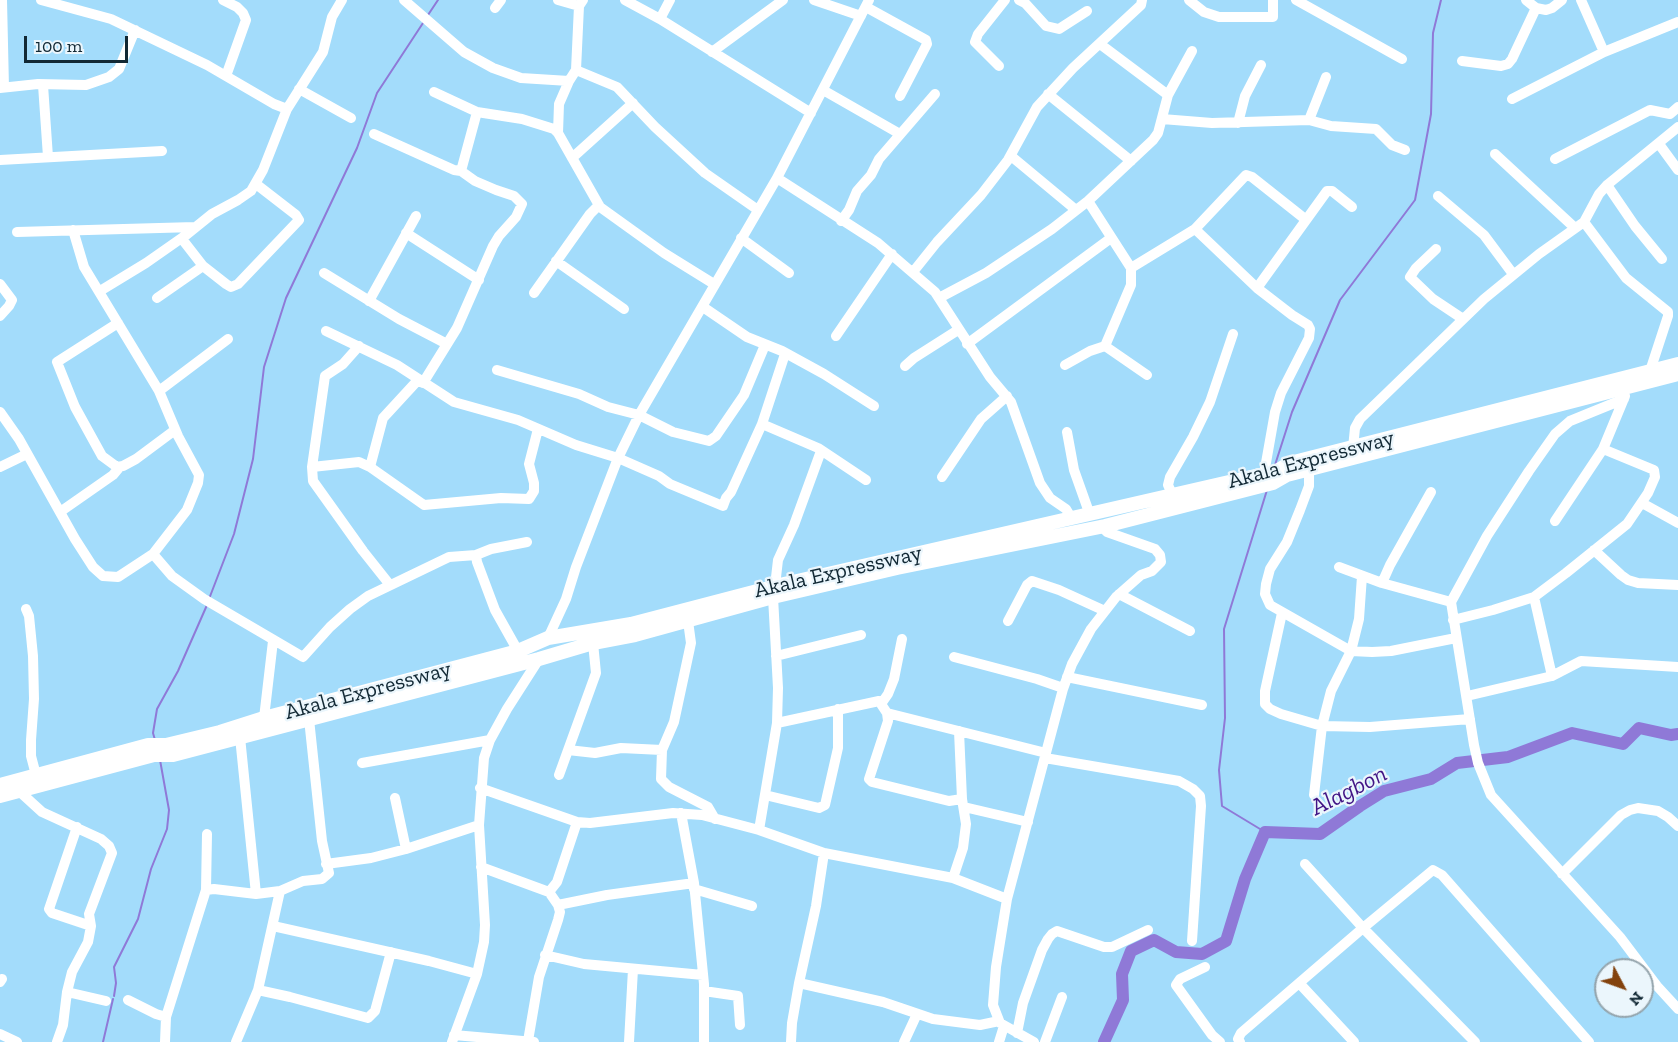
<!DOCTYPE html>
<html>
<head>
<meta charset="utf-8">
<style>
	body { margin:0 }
	#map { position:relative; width:1678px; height:1042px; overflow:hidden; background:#a3dcfb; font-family:"Zilla Slab",serif }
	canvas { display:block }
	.north { position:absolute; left:1594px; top:958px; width:60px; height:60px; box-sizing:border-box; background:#ebf6fc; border:2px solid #94a4ac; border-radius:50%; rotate:131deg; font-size:16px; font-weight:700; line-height:24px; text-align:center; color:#112834 }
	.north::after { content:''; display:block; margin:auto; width:21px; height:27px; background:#83420d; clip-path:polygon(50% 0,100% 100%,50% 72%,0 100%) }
	.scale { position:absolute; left:24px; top:36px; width:104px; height:27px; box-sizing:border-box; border:3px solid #112834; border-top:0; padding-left:8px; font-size:18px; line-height:21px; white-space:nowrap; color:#112834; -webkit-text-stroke:4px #ebf6fc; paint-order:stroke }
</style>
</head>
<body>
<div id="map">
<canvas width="1678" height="1042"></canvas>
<div class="north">N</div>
<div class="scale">100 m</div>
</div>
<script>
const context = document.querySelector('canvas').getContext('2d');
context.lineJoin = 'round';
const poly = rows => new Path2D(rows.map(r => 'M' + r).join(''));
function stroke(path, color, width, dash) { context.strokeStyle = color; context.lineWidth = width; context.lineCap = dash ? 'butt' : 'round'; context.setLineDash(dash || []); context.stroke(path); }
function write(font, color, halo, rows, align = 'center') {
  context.font = font + ' "Zilla Slab",serif'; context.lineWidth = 4.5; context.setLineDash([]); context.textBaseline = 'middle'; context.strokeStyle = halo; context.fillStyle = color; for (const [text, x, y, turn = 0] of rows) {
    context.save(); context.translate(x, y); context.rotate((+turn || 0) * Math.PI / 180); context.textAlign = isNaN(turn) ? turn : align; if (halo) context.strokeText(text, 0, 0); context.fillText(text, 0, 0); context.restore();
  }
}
const stream = poly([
	[428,15,438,0],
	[1275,465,1292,412,1340,300,1415,200,1431,114,1433,33,1441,0],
	[209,599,234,534,253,459,264,367,286,298,357,148,377,93,423,23],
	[155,740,153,733,157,709,178,671,207,605],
	[1265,832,1222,806,1219,770,1225,718,1224,629,1267,490],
	[114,996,116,983,114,967,138,919,151,869,167,829,169,810,160,760],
	[103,1042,113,999]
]);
const river = poly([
	[1104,1042,1123,1000,1122,974,1131,951,1154,940,1176,952,1202,954,1226,941,1245,879,1265,832,1320,834,1360,806,1384,791,1431,779,1457,763,1508,757,1572,733,1623,744,1639,728,1671,735,1678,734]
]);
const minor = poly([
	[2,0,4,87],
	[41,0,111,19,207,65,274,104,287,109],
	[223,0,237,7,243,13,246,20,226,76],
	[404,0,464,52,493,68,521,78,569,81,576,70,617,87,655,127,705,173,758,210],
	[558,0,579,6],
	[625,0,660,19,811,113],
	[814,0,861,16],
	[1019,0,1025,3,1046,26,1059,29,1087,11],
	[1189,0,1204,12,1219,17,1273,17,1273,0],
	[1296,0,1402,59],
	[1526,0,1536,8,1546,10,1552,8,1562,0],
	[1581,0,1604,52],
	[866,7,926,40,927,44,900,96],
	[495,8,501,0],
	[660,19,670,0],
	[1100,44,1168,95],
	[712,52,783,0],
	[1462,61,1501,66,1508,64,1512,59,1536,8],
	[999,66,975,42,978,34,1005,0],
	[576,70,579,6,583,0],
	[569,81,559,104,558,133,600,207,664,253,714,284],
	[43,85,48,157],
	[0,88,38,84,86,85,109,77,119,69,135,30],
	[299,89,351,118],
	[823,90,900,134],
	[434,92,477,112,522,119,554,129,558,133],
	[1048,94,1131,161],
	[1512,99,1604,52,1678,22],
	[1162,119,1212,123,1309,120,1326,77],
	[1309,120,1331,126,1376,129,1392,145,1405,150],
	[1238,123,1245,96,1261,65],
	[374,134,454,170,461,171,475,181,496,190,514,196,522,204,516,217,499,236,493,246,457,328,423,383],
	[1659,144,1678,170],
	[1495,154,1575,228],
	[1011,156,1076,210],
	[572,158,633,103],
	[1555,159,1650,110,1670,114,1678,107],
	[0,160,162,151],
	[461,171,477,112],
	[777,178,878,243,935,292,990,377,1011,402,1040,483,1050,498,1066,509,1072,519],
	[1607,185,1635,226,1662,259],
	[1438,196,1484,235,1513,274],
	[1088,201,1131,268,1131,285,1105,346,1147,375],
	[841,221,849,210,857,191,871,175,879,159,935,94],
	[1584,222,1626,278,1668,312,1668,316,1650,371],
	[1195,229,1257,288,1292,315,1308,325,1310,329,1309,338,1281,393,1275,412,1264,474],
	[17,232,195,227],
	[406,233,479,280],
	[741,238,789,273],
	[182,239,203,266,226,284,231,287,238,284,299,220,296,215,256,184],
	[1436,249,1416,268,1410,277,1433,299,1463,319],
	[556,261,624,309],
	[1131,268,1195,229,1246,175,1252,177,1305,219],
	[913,272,937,242,981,195,1008,160,1037,107,1073,68,1141,5,1142,0],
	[324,273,399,319,447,344],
	[0,284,12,300,9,306,0,316],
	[1257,288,1327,191,1332,191,1352,207],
	[100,291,146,263,186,235,212,214,238,200,251,191,263,170,287,109,323,52,332,17,342,0],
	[534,293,590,214,599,205],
	[157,298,203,266],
	[939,298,986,273,1052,229,1088,201,1153,140,1158,133,1168,95,1192,51],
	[369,301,416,216],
	[703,307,747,337,782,351,824,374,874,406],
	[118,323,57,362,75,407,102,456,117,467,123,466,136,459,175,430],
	[326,331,397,365,454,402,518,420,576,445,618,458,659,476,670,484,723,506,726,498,731,492,762,424,785,354],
	[836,336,892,254],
	[967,344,1111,238],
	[359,346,343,364,325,376,312,467,313,481,363,551,390,585],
	[1065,365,1090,351,1105,346],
	[905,366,914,358,958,330],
	[497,370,579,394,608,407,639,415,673,432,709,441,716,436,744,395,765,345],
	[159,391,228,339],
	[1624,399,1570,421,1555,434,1529,471,1487,536,1451,602,1474,745,1478,763,1491,795,1620,937,1657,986,1678,1009],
	[0,412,19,439,75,539,93,567,103,576,118,577,153,554,187,510,198,483,199,475,178,436,159,391,84,267,73,230],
	[762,424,818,448,866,480],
	[1067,432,1074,470,1090,515],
	[1353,448,1355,428,1360,419,1484,299,1539,254,1584,222,1599,194,1607,185,1678,127],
	[0,467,27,454],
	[312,467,359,462,370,467,424,505,501,498,529,499,534,491,534,483,529,464,538,429],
	[370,467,383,418,418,380],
	[1309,470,1309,486,1300,510,1287,542,1270,569,1266,584,1265,594,1270,605,1351,651,1372,652,1391,651,1456,638],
	[942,477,981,419,1007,396],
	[1173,496,1168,485,1170,477,1193,437,1210,402,1233,334],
	[1642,503,1678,523],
	[60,512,113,475,118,469,117,467],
	[1555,521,1603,449,1625,396],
	[1594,550,1621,575,1628,580,1638,583,1678,585],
	[153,554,172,576,204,599,303,657,330,627,350,609,368,596,449,557,476,555,491,549,527,542],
	[476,555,477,562,495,610,518,651],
	[1339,567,1382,583,1451,602],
	[1382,583,1390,565,1431,492],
	[775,586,778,560,794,525,821,451],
	[1119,594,1190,631],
	[1534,597,1552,676],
	[26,609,29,616,33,656,34,699,31,740,31,756,36,775],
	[1282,613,1265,691,1265,704,1270,709,1281,714,1322,726,1370,727,1470,719],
	[1453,620,1493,610,1534,597,1566,573,1627,524,1648,493,1655,477,1654,470,1603,449],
	[688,621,691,643,674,722,662,750,661,779,669,787,708,807,715,819],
	[1008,621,1027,585,1032,581,1059,590,1105,611],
	[548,638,566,599,576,567,618,458,639,415,777,178,869,0],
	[776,656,861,635],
	[954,657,1037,679,1063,688],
	[1067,677,1202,705],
	[1467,696,1552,676,1581,661,1678,667],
	[881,704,888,694,894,679,902,639],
	[887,713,1046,753],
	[264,718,273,641],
	[777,723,879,701,887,713,888,721,869,779,872,782,949,801,962,799],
	[240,737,256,894],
	[568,750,595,753,621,748,662,750],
	[1045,758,1179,781,1193,789,1200,796,1201,806,1192,941],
	[362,763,490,740],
	[559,775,596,673,593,643],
	[480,788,577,822,590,823,673,813,702,815,759,830,824,853,953,878,1007,899],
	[19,791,42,812,101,839,109,846,112,853,89,914,91,926,88,942,72,972,67,992,63,1025,57,1042],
	[765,795,819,808,825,805,838,748,838,709],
	[1314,795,1322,726,1331,691,1351,651,1359,619,1362,576],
	[395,798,406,849,479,825],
	[964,807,1028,822],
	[681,813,694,883,704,984,704,1042],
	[77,827,49,909,52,913,91,926],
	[759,830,777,723,778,688,773,597],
	[326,864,371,858,406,849],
	[1305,864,1363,928,1475,1042],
	[481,867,549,892,558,905,560,912,558,920,539,977,528,1041],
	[1562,874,1621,815,1630,810,1638,808,1658,811,1668,817,1678,826],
	[953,878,963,848,966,824,962,799,959,731],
	[694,889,752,906],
	[206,890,214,889,256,894,280,891,303,881,322,879,329,873,322,841,309,719],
	[549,892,557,882,577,822],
	[558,905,607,895,694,883],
	[273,926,429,961,477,974],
	[545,955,584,964,703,975],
	[1205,967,1180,979,1176,985,1212,1035,1220,1042],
	[0,982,2,979],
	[799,983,883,1002,933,1019,980,1025,999,1021],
	[1300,984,1354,1042],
	[258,990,290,997,368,1018,375,1011,391,952],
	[704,991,738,996,740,1025],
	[67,992,106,1001],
	[128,1000,156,1014,166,1017],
	[1017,1033,1023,1003,1042,950,1048,939,1052,934,1057,931,1104,947,1112,947,1148,930],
	[0,1034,17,1042],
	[454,1035,534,1042],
	[165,1042,166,1017,206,890,207,834],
	[236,1042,258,990,280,891],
	[452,1042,477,974,484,942,485,925,479,825,484,758,490,740,507,709,539,659],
	[629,1042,633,969],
	[791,1042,792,1023,799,983,816,906,824,853],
	[904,1042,917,1014],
	[999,1042,1004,1026],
	[1034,1042,1000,1023,993,1005,996,967,1007,899,1063,689,1072,664,1091,629,1116,597,1141,575,1152,571,1161,562,1160,555,1155,549,1107,532,1105,530,1105,526],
	[1045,1042,1062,997],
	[1240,1042,1238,1039,1241,1033,1363,928,1433,870,1442,875,1589,1042]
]);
const major = poly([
	[0,785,148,745,166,745,220,732,264,718,518,651,548,638,631,624,784,584,1277,471,1290,463,1678,364],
	[0,796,154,755,173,755,539,659,593,643,635,635,773,597,897,568,1105,526,1273,483,1287,475,1678,374]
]);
const streetNames = [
	["Akala Expressway",1311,460,-15],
	["Akala Expressway",838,572,-13],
	["Akala Expressway",368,691,-15]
];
const waterNames = [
	["Alagbon",1349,791,-27]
];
stroke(stream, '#8f79d7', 2);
stroke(river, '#8f79d7', 12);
stroke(minor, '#fff', 10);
stroke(major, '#fff', 14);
write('22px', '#112834', '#ebf6fc', streetNames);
write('italic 24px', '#411485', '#ebf6fc', waterNames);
</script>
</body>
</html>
